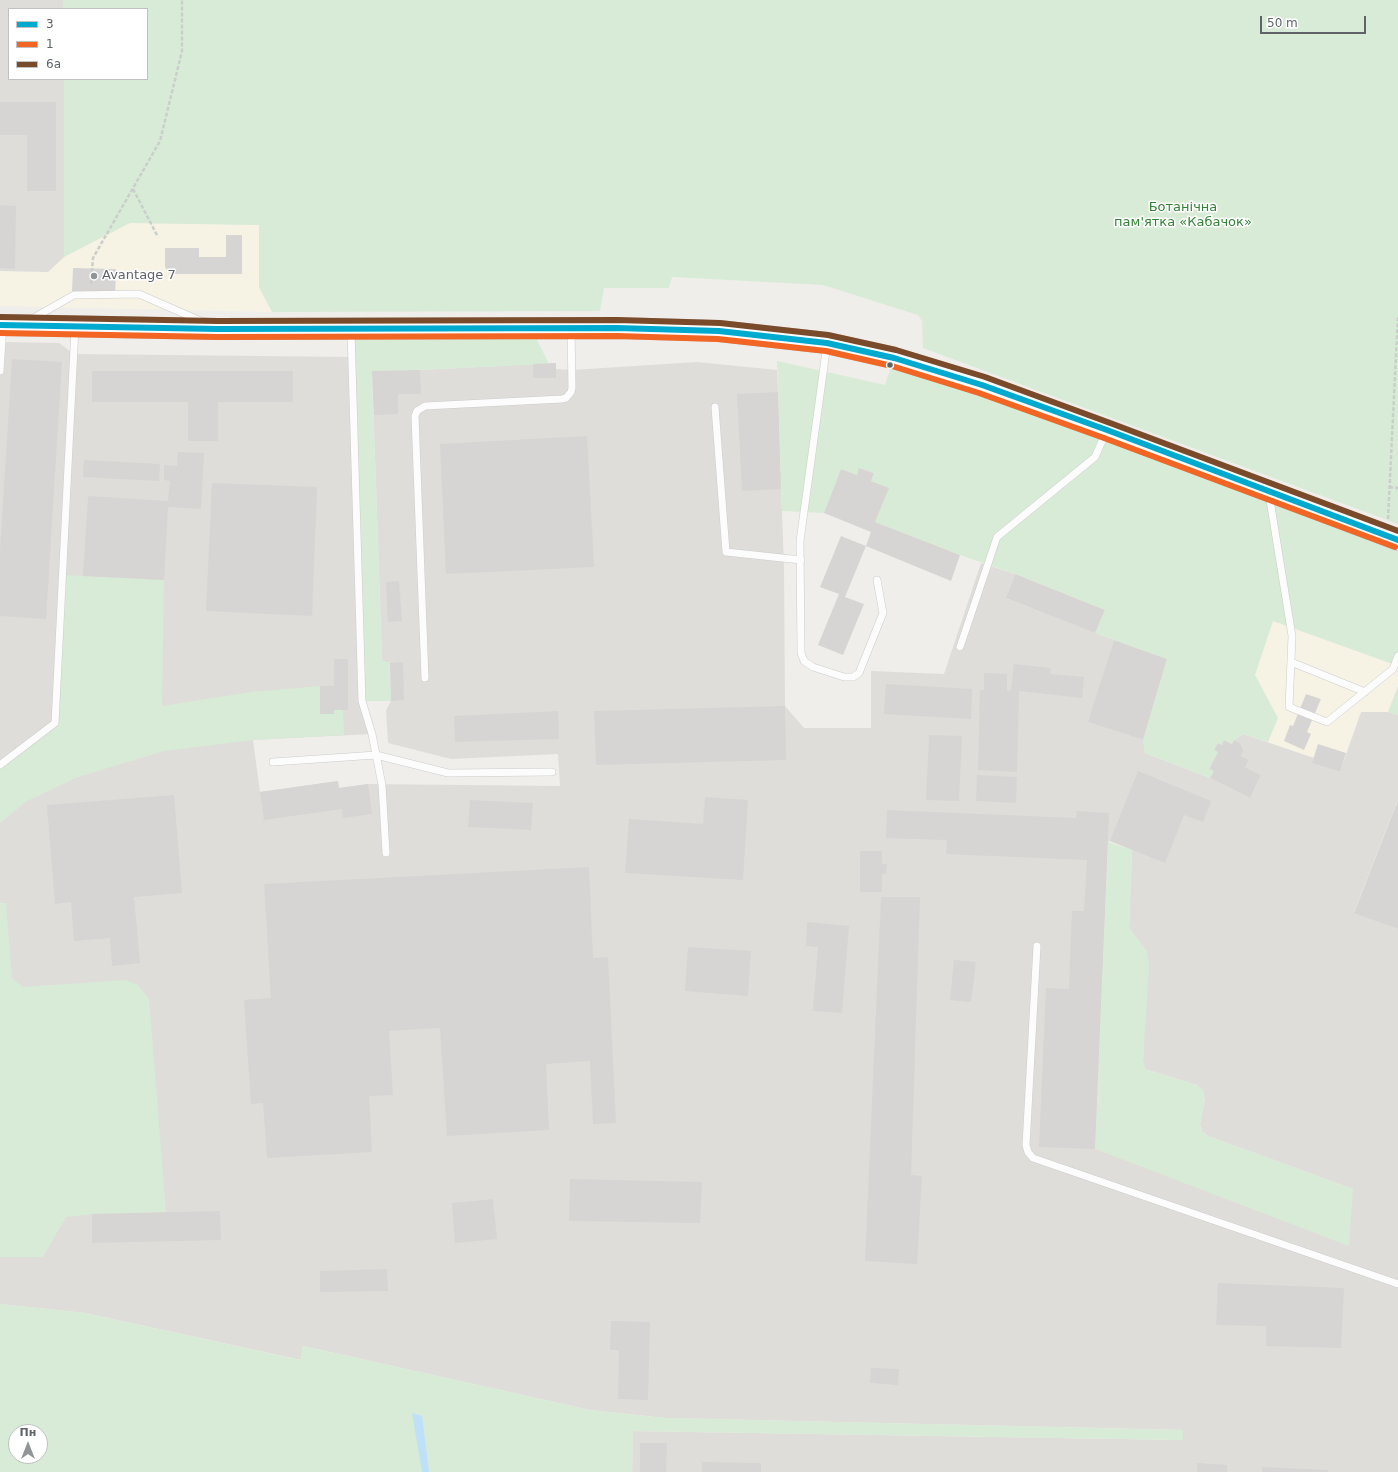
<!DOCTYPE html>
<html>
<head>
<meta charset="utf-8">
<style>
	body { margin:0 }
	#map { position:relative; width:1398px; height:1472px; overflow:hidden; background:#efeeea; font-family:"DejaVu Sans",sans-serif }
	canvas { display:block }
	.legend { position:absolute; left:8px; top:8px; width:140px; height:72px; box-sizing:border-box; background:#fff; border:1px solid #bfc1c3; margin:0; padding:5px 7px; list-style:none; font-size:12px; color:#5f6368 }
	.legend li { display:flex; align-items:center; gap:8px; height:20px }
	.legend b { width:20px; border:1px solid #bfc1c3 }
	.north { position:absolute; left:8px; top:1424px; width:40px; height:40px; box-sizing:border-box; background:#fff; border:1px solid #bfc1c3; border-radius:50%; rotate:0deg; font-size:11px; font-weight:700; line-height:16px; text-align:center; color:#5f6368 }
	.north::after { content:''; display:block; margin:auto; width:14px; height:18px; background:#919496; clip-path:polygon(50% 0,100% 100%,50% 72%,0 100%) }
	.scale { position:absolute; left:1260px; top:16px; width:106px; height:18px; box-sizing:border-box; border:2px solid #5f6368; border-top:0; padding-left:5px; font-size:12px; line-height:14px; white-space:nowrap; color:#5f6368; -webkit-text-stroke:3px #fff; paint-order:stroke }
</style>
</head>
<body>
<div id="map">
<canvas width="1398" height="1472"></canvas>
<ul class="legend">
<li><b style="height:5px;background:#00a9ce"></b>3</li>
<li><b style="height:5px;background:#f26522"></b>1</li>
<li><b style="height:5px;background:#7a4b2a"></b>6а</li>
</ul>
<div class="north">Пн</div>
<div class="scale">50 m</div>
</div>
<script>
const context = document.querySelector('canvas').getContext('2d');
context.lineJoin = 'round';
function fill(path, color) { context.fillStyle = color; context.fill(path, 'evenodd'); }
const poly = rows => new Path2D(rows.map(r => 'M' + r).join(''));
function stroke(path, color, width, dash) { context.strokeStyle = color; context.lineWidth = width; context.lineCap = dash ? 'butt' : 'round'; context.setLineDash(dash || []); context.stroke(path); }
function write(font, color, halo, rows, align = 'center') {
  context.font = font + ' "DejaVu Sans",sans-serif'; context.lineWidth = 3; context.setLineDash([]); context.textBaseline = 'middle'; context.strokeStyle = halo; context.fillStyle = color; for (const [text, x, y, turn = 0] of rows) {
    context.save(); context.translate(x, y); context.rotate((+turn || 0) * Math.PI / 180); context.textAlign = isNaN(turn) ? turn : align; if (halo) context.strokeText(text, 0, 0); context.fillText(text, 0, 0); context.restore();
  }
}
const commercial = poly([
	[129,223,259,225,259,287,272,312,0,306,0,271,48,272,64,257],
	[1273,621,1398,666,1398,686,1388,712,1361,712,1346,753,1318,744,1314,758,1268,742,1278,718,1255,675]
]);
const industrial = poly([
	[0,0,63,0,63,9,9,9,9,79,64,79,64,257,48,272,0,271],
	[0,342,59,343,74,354,352,357,362,701,372,734,253,740,260,792,338,781,339,788,368,784,560,786,558,754,451,759,388,743,386,710,391,701,390,663,382,661,372,371,420,370,556,363,556,369,572,370,697,362,777,370,784,569,785,706,804,728,871,728,871,671,944,674,981,563,1015,574,1006,598,1114,640,1089,722,1143,740,1145,753,1210,778,1250,798,1261,775,1245,767,1249,760,1241,756,1244,749,1240,743,1234,740,1243,734,1314,758,1313,763,1340,772,1361,712,1388,712,1398,715,1398,799,1354,912,1398,929,1398,1472,632,1472,633,1431,1182,1440,1183,1430,665,1418,590,1410,303,1346,301,1360,85,1313,0,1304],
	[1110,841,1132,850,1129,928,1147,952,1143,1061,1145,1069,1197,1085,1205,1099,1200,1124,1202,1132,1208,1136,1353,1189,1095,1149,1108,842]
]);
const green = poly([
	[63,0,1398,0,1398,524,923,348,922,321,918,315,823,285,672,277,669,288,604,288,600,311,272,312,259,287,259,225,130,223,64,257,64,79,147,79,147,9,63,9],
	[536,338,549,364,372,372,382,661,390,663,391,701,362,701,351,340],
	[894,358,1398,540,1398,666,1273,621,1255,675,1278,718,1268,742,1243,734,1234,740,1232,744,1225,740,1222,745,1218,743,1214,750,1218,752,1209,769,1214,771,1210,778,1145,753,1143,740,1167,659,1095,633,1105,610,1015,574,960,555,875,522,888,488,871,481,874,473,860,468,857,475,841,469,824,513,782,511,777,361,885,385],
	[63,575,164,580,162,706,252,692,320,686,320,714,334,714,334,710,343,710,344,735,253,740,164,751,78,777,27,801,0,823,0,765,55,723],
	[1398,686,1398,715,1388,712],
	[1108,842,1132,850,1129,928,1147,952,1149,966,1143,1061,1145,1069,1197,1085,1203,1090,1205,1099,1200,1124,1202,1132,1208,1136,1353,1189,1349,1246,1095,1149],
	[0,903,6,903,12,978,23,987,125,980,138,985,149,999,166,1212,92,1214,66,1217,43,1257,0,1257],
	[0,1304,85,1313,300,1360,303,1346,590,1410,665,1418,1183,1430,1183,1440,633,1431,632,1472,0,1472],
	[16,1432,40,1432,40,1456,16,1456]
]);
const water = poly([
	[412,1413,422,1416,429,1472,422,1472]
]);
const building = poly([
	[0,102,56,102,56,191,27,191,27,135,0,135],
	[0,205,16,206,15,269,0,268],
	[226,235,242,235,242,274,170,274,165,267,165,248,199,248,199,257,226,257],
	[73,268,116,269,115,298,93,298,94,291,72,291],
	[12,359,62,362,46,619,0,616,0,550],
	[556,363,556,378,533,378,533,364],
	[420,370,421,394,398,394,398,414,374,415,372,371],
	[92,371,293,371,293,402,218,402,218,441,188,441,188,402,92,402],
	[778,392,781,489,742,491,737,394],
	[587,436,594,567,446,574,440,444],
	[178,452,204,453,201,509,168,507,164,580,83,576,88,496,168,501,170,481,164,480,164,465,177,466],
	[84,460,160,464,159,481,83,477],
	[859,468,874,473,871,481,889,488,875,522,960,555,951,581,866,546,871,532,824,513,841,469,857,475],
	[212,483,317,487,312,616,206,611],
	[841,536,866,546,845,597,864,604,843,655,818,645,839,594,820,587],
	[1015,574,1105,610,1095,633,1006,598],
	[399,581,402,621,388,622,386,582],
	[1114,640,1167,659,1143,740,1088,722],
	[334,659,348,659,348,710,334,710,334,714,320,714,320,686,334,686],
	[403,662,404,700,391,701,390,663],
	[1014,664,1051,668,1050,674,1084,677,1082,698,1019,691,1017,772,978,770,980,690,984,690,984,673,1007,674,1007,690,1011,691],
	[886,684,972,689,971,719,884,714],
	[1306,694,1321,699,1307,732,1311,734,1304,750,1284,741,1290,725,1293,726],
	[785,706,786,760,596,765,594,711],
	[558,711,559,739,455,742,454,716],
	[929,735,962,736,959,801,926,800],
	[1224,740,1232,744,1234,740,1240,743,1244,750,1241,756,1249,760,1245,767,1261,775,1250,798,1210,778,1214,771,1209,769,1218,752,1214,750,1218,743,1222,745],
	[1318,744,1346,753,1340,772,1312,763],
	[1138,771,1211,801,1203,822,1184,815,1165,863,1110,841],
	[977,775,1017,777,1016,803,976,801],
	[338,781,339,788,368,784,372,814,343,818,342,809,264,820,260,792],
	[174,795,182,893,134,897,140,963,112,966,110,938,74,941,71,902,55,904,47,805],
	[705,797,748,800,743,880,625,873,629,819,703,824],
	[470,800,533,803,531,830,468,827],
	[1398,800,1398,929,1354,913],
	[887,810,1076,818,1077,811,1109,813,1095,1149,1039,1147,1046,988,1069,989,1072,911,1084,911,1087,860,946,854,947,840,886,838],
	[860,851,882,851,882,864,887,864,886,874,882,874,882,892,860,892],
	[589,867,593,958,608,957,616,1123,593,1124,590,1061,546,1064,549,1130,447,1136,440,1028,389,1031,393,1095,369,1096,372,1152,267,1158,263,1103,251,1104,244,1000,271,998,264,884],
	[881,897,920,897,911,1175,922,1176,917,1264,865,1261],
	[807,922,849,926,842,1013,813,1011,818,947,806,946],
	[688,947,751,951,748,996,685,991],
	[954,960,976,962,971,1002,950,1000],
	[570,1179,702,1182,700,1223,569,1221],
	[493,1199,497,1239,455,1243,452,1203],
	[220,1211,221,1240,92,1243,92,1214],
	[387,1269,388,1291,320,1292,320,1271],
	[1218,1283,1344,1288,1341,1348,1266,1346,1266,1326,1216,1325],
	[611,1321,650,1322,648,1400,618,1399,619,1350,610,1350],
	[871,1368,899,1369,898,1385,870,1383],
	[640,1443,667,1443,666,1472,640,1472],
	[702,1462,761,1463,761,1472,702,1472],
	[1197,1463,1227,1465,1227,1472,1197,1472],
	[1262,1467,1328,1470,1328,1472,1262,1472]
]);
const path = poly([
	[133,189,158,237],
	[91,284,93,258,160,141,182,51,182,0],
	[1389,487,1398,488],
	[1388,519,1398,315]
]);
const lane = poly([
	[30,320,74,295,139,294,203,322],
	[351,331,362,701,372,734,382,785,386,853],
	[827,344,800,541,801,653,804,661,813,667,844,677,853,677,859,673,883,613,877,580],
	[0,371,3,325],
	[715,407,726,552,801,560],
	[1269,494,1292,636,1289,707,1327,722,1393,669,1398,656],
	[960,647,997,537,1095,457,1107,430],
	[1291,662,1365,692],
	[425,678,415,416,417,411,425,406,562,399,566,398,571,392,572,388,571,329],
	[273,762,376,755,448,773,552,772],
	[0,765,55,723,75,328],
	[1037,946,1026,1145,1028,1152,1033,1158,1398,1284]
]);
const secondary = poly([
	[0,325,218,329,617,328,719,331,827,343,894,358,982,385,1107,430,1398,540]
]);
const bus1 = poly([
	[0,325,218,329,617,328,719,331,827,343,894,358,982,385,1107,430,1398,540]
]);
const bus2 = poly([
	[0,333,218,337,617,336,718,339,826,351,892,366,979,393,1104,438,1395,547]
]);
const bus3 = poly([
	[0,317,218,321,617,320,720,323,828,335,896,350,985,377,1110,423,1398,531]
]);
const markers = [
	[94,276,4,"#919496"],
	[890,365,3.5,"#5f6368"]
];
const parkNames = [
	["Ботанічна",1183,208],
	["пам'ятка «Кабачок»",1183,223]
];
const poiNames = [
	["Avantage 7",102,276]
];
fill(commercial, '#f7f3e4');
fill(industrial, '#dfddda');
fill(green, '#d8ebd6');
fill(water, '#bfe0f9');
fill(building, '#d6d5d3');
stroke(lane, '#cbcccc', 8);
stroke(secondary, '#cacacb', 22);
stroke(path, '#cacfcc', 2.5, [4, 2]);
stroke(lane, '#fdfcfc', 7);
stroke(secondary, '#fdfcfc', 20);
stroke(bus1, '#00a9ce', 6);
stroke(bus2, '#f26522', 6);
stroke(bus3, '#7a4b2a', 6);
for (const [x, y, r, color] of markers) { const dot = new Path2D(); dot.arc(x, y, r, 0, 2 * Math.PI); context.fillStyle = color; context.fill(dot); stroke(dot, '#fff', 1.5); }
write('13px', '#348238', '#fff', parkNames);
write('13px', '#5f6368', '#fff', poiNames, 'left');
</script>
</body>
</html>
